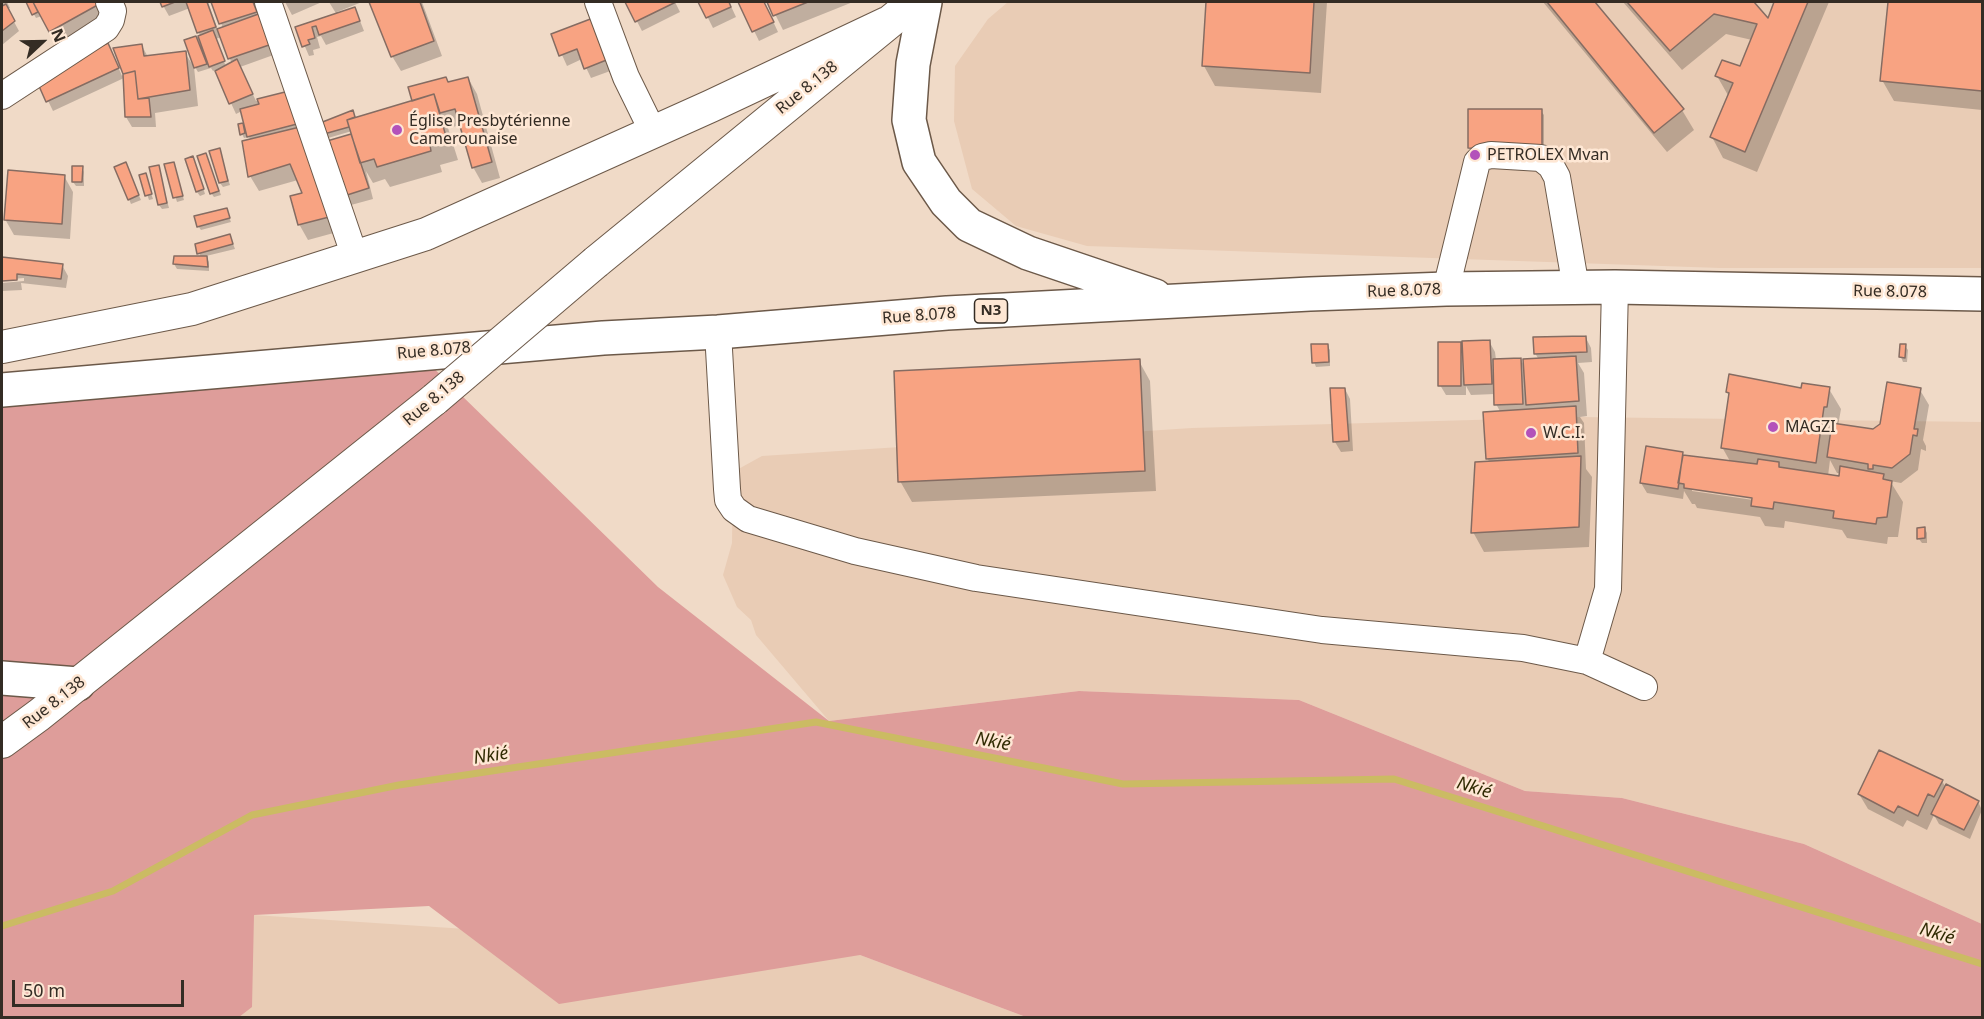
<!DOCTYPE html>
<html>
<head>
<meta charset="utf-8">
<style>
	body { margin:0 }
	#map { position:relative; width:1984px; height:1019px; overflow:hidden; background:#f0dac7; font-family:"Noto Sans",sans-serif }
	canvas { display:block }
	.frame { position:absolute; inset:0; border:3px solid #342c24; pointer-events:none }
	.north { position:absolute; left:12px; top:12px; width:60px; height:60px; -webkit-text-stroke:4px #fee7d4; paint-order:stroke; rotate:68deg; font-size:16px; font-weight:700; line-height:24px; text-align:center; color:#342c24 }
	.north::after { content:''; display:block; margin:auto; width:21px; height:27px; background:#342c24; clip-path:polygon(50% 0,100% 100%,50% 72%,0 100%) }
	.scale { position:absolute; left:12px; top:980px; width:172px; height:27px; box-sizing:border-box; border:3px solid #342c24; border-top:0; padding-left:8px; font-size:18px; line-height:21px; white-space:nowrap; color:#342c24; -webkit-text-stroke:4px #fee7d4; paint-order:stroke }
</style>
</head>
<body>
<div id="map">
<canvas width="1984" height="1019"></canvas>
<div class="frame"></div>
<div class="north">N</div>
<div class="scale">50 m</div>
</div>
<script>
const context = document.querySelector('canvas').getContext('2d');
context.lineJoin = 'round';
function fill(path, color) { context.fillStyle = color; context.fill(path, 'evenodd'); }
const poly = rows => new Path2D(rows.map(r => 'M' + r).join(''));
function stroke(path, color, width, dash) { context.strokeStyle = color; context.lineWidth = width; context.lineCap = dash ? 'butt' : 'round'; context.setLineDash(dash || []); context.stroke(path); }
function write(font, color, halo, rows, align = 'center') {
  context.font = font + ' "Noto Sans",sans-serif'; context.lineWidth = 5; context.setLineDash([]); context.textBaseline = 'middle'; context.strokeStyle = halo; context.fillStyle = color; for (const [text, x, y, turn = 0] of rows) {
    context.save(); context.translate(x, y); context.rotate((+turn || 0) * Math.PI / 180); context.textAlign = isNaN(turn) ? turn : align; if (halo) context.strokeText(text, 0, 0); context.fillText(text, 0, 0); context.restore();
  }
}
const built = poly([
	[1008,2,1982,2,1982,268,1720,268,1087,246,1016,226,972,189,954,121,955,66,988,19],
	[1578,417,1982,422,1982,924,1804,844,1622,798,1525,791,1299,700,1079,691,829,721,756,635,751,620,737,607,723,575,732,543,733,472,762,456,1192,428],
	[254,915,860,955,1026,1017,165,1018]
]);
const green = poly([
	[417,352,658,587,829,721,1079,691,1299,700,1525,791,1622,798,1804,844,1982,924,1982,1018,1026,1017,860,955,559,1004,429,906,254,915,252,1007,239,1017,2,1018,2,390]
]);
const shadow = poly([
	[2,2,7,2,10,8,7,9,19,31,2,45],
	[27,2,101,2,110,18,59,46,42,16,36,18],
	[161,2,208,2,218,30,223,28,212,2,253,2,259,16,279,53,240,67,256,101,288,93,341,231,308,240,299,224,304,194,298,180,259,191,250,176,251,141,249,137,244,138,242,134,242,125,247,133,242,111,236,114,216,70,213,71,211,68,198,72,195,67,186,41,200,36,190,8,169,16],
	[221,37,232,64,226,67,216,39],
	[285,2,322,2,292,15],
	[329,2,362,2,337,12,338,14,355,8,364,31,326,45,321,36,317,37,320,48,313,50,314,55,309,56,297,28,337,15],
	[371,2,422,2,442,56,401,71,392,56],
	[627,2,675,2,680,12,642,31],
	[700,2,729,2,736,17,713,28],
	[740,2,764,2,778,32,759,41],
	[769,2,853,2,783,30],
	[1207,2,1327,2,1321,93,1215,86,1204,66],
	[1543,2,1593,2,1682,110,1694,130,1667,152],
	[1623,2,1752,2,1769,20,1776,2,1829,2,1757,172,1723,158,1712,137,1729,97,1717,76,1740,68,1752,40,1726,34,1682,70],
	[1889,2,1982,2,1982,110,1894,101,1882,80],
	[598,30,613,70,591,78,582,59,567,66,553,35],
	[142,46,148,57,185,53,194,67,198,106,155,113,156,127,132,127,126,117,124,78,53,111,37,78,113,55,122,76],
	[468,78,477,94,500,178,482,183,473,167,461,125,448,128,458,160,440,165,442,172,390,187,385,179,373,183,366,171,373,199,351,205,345,195,350,135,354,141,352,131,328,138,325,133,352,112,356,119,414,102,449,84],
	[1469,111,1541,111,1544,115,1544,153,1472,153,1469,148],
	[219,150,230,185,223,187,220,183],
	[206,155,221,195,214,197,211,193],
	[187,160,195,162,205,194,200,196,197,192],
	[173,164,184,200,177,202,166,165],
	[82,167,84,172,84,186,76,186,73,182],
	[158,167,169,208,162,209,159,205],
	[127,169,141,200,131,204,129,199],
	[145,175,153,199,149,200,141,176],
	[64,176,73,192,70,239,14,235,5,219],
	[226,209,231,222,201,230,198,226],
	[230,236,235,249,206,256,209,262,209,271,177,269,174,264,175,257,201,257,199,253],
	[2,259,62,265,68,276,66,288,21,283,22,290,2,291,2,283,24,281,24,278,2,280],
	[1586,338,1591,348,1592,362,1578,363,1584,373,1587,416,1580,417,1584,423,1586,469,1592,477,1589,547,1484,552,1473,532,1490,463,1487,458,1501,413,1496,404,1495,394,1471,395,1466,386,1466,395,1446,395,1440,385,1440,344,1489,341,1495,352,1496,360,1521,359,1525,368,1539,360,1535,353],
	[1327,345,1330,350,1330,366,1316,367,1314,362],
	[1905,346,1908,350,1907,362,1903,362,1901,357],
	[1139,361,1150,381,1156,491,912,502,900,481],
	[1345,389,1350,399,1353,451,1341,452,1335,442],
	[1829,389,1841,409,1838,426,1873,431,1920,390,1929,405,1923,440,1926,446,1926,451,1921,449,1918,470,1901,483,1890,481,1903,502,1898,537,1888,537,1887,544,1847,538,1842,530,1785,521,1784,528,1765,526,1760,517,1697,508,1695,504,1692,504,1684,491,1683,499,1647,493,1641,483,1682,453,1684,456,1731,463,1722,447,1730,397,1727,392],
	[1830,460,1837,473,1841,473,1840,478,1828,476],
	[1692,488,1760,498,1760,501,1692,491],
	[1925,529,1927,533,1927,543,1922,543,1919,539],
	[1942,781,1946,788,1978,802,1982,810,1970,839,1939,824,1934,815,1927,830,1907,820,1903,827,1868,809,1859,794]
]);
const stream = poly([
	[2,926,113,891,252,815,399,785,816,722,1123,784,1394,779,1982,964]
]);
const building = poly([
	[26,2,33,2,38,12,32,15,26,2],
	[33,2,103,2,49,32,33,2],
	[160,2,175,2,162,7,160,2],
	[186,2,207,2,216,27,197,33,186,2],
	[211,2,253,2,257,12,219,24,211,2],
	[369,2,420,2,434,41,391,57,369,2],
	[625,2,676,2,635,22,625,2],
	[698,2,729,2,731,7,706,18,698,2],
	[738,2,764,2,774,22,752,32,738,2],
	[767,2,808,2,773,16,767,2],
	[1206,2,1314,2,1310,73,1202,66,1206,2],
	[1547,2,1595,2,1684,109,1654,133,1547,2],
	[1627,2,1754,2,1768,18,1774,2,1808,2,1745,152,1710,137,1733,83,1715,76,1722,60,1740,66,1757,24,1714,14,1670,51,1627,2],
	[1888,2,1982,2,1982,91,1880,81,1888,2],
	[6,4,15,21,2,31,2,6,6,4],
	[355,7,360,21,319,35,316,26,312,27,315,38,308,40,310,44,302,47,295,27,355,7],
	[264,12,275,43,228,59,217,29,264,12],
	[593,18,609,59,584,69,577,49,559,56,551,34,593,18],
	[213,30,225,61,209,67,198,36,213,30],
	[196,36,207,64,194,68,184,40,196,36],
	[108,43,119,68,46,102,35,77,108,43],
	[142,44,144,56,186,51,190,90,138,99,135,71,123,74,113,48,142,44],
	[237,59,253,94,229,104,215,71,237,59],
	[135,71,138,99,149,98,151,117,125,117,123,74,135,71],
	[446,77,448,82,468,77,492,162,472,168,455,109,440,113,434,94,412,101,408,87,446,77],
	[289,91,297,124,247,137,240,109,259,104,257,99,289,91],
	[434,94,447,140,430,145,431,151,377,167,374,159,360,163,347,120,434,94],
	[1468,109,1542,109,1542,149,1468,148,1468,109],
	[353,110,355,117,347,120,349,127,324,134,320,123,353,110],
	[243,123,245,133,240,135,238,124,243,123],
	[304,126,333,216,298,225,290,196,302,193,290,164,248,177,242,141,304,126],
	[351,134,369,188,344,196,327,141,351,134],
	[220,148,228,181,219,183,209,151,220,148],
	[206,153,219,191,210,194,197,156,206,153],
	[193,156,204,189,196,192,185,159,193,156],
	[126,162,139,195,128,200,114,167,126,162],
	[174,162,183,196,173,198,164,164,174,162],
	[159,165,167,203,158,205,149,167,159,165],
	[72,166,83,166,82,182,72,182,72,166],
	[8,170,65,175,62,224,4,220,8,170],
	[146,173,152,194,145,196,139,175,146,173],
	[227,208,230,218,197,227,194,216,227,208],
	[230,234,233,244,197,254,195,244,230,234],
	[174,256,207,256,208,267,173,264,174,256],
	[2,257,63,264,61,279,17,274,17,280,2,281,2,257],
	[1586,336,1587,352,1534,354,1533,337,1586,336],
	[1490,340,1492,384,1464,385,1462,341,1490,340],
	[1438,342,1461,342,1461,386,1438,386,1438,342],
	[1311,344,1328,344,1329,362,1312,363,1311,344],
	[1900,344,1906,344,1905,358,1899,357,1900,344],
	[1576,356,1579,401,1526,405,1523,359,1576,356],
	[1521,358,1523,404,1494,405,1493,359,1521,358],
	[1140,359,1145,471,898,482,894,371,1140,359],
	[1729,374,1801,388,1802,383,1830,387,1827,407,1824,407,1816,463,1721,448,1729,393,1726,392,1729,374],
	[1887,382,1921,388,1914,429,1918,429,1917,436,1913,435,1910,454,1892,468,1873,465,1873,469,1868,469,1868,464,1827,457,1832,423,1873,429,1880,424,1887,382],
	[1330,388,1345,388,1349,441,1333,442,1330,388],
	[1576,406,1578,453,1486,459,1483,412,1576,406],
	[1646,446,1683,452,1678,489,1640,483,1646,446],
	[1683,455,1757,464,1758,459,1779,462,1779,467,1839,476,1840,466,1884,474,1883,479,1892,481,1887,517,1877,518,1876,524,1833,518,1834,511,1774,502,1773,509,1751,506,1752,498,1684,488,1684,484,1678,483,1683,455],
	[1581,456,1579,527,1471,533,1475,462,1581,456],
	[1925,527,1925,538,1917,539,1917,528,1925,527],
	[1879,750,1943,780,1934,797,1928,794,1918,816,1898,806,1894,813,1858,794,1879,750],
	[1946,784,1979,801,1964,830,1931,814,1946,784]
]);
const minor = poly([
	[268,2,355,257],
	[598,2,626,77,653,132],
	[2,96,106,28,111,20,113,11,109,2],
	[1446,289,1477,162,1482,157,1491,155,1541,158,1551,166,1557,177,1576,288],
	[718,332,727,489,728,500,734,509,748,519,855,551,976,578,1322,630,1523,648,1587,661,1644,687],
	[1587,661,1608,589,1615,287]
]);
const major = poly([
	[596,262,914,2],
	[2,347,192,309,426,234,711,106,887,23],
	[2,742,39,715,435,399]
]);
const highway = poly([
	[925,2,913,64,909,120,919,162,946,202,969,225,1028,253,1155,296],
	[2,390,603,338,718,332,947,313,1310,294,1446,289,1615,287,1982,294],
	[2,678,78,684]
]);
const majorBridge = poly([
	[435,399,596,262]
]);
const markers = [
	[397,130,6,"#b352ba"],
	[1475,155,6,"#b352ba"],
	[1773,427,6,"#b352ba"],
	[1531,433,6,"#b352ba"]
];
const shields = [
	[991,311,33]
];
const shieldNames = [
	["N3",991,311]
];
const streetNames = [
	["Rue 8.138",807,88,-39],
	["Rue 8.078",1404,291,-2],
	["Rue 8.078",1890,292,1],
	["Rue 8.078",919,316,-4],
	["Rue 8.078",434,351,-5],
	["Rue 8.138",434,399,-40],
	["Rue 8.138",54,703,-38]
];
const poiNames = [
	["Église Presbytérienne",409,121],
	["Camerounaise",409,139],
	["PETROLEX Mvan",1487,155],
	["MAGZI",1785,427],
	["W.C.I.",1543,433]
];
const waterNames = [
	["Nkié",993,742,11],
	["Nkié",491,756,-9],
	["Nkié",1474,788,17],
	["Nkié",1937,934,17]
];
fill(built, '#e9ccb5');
fill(green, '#de9d9a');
fill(shadow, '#0003');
stroke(stream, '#cbbb63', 7);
fill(building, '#f8a382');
stroke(building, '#856c62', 1.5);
stroke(minor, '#6c5949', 28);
stroke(major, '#6c5949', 34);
stroke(highway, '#6c5949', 36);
stroke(minor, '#fff', 26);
stroke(major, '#fff', 32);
stroke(highway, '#fff', 33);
stroke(majorBridge, '#6c5949', 34, []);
stroke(majorBridge, '#fff', 32);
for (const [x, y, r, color] of markers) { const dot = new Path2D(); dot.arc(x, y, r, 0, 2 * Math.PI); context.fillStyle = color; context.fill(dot); stroke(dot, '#fee7d4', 2); }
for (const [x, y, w] of shields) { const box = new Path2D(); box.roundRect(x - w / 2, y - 12, w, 24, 4.5); context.fillStyle = '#fee7d4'; context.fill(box); stroke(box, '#342c24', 1.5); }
write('bold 15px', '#342c24', null, shieldNames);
write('16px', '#342c24', '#fee7d4', streetNames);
write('16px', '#342c24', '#fee7d4', poiNames, 'left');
write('italic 18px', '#312b03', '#fee7d4', waterNames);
</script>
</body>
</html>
